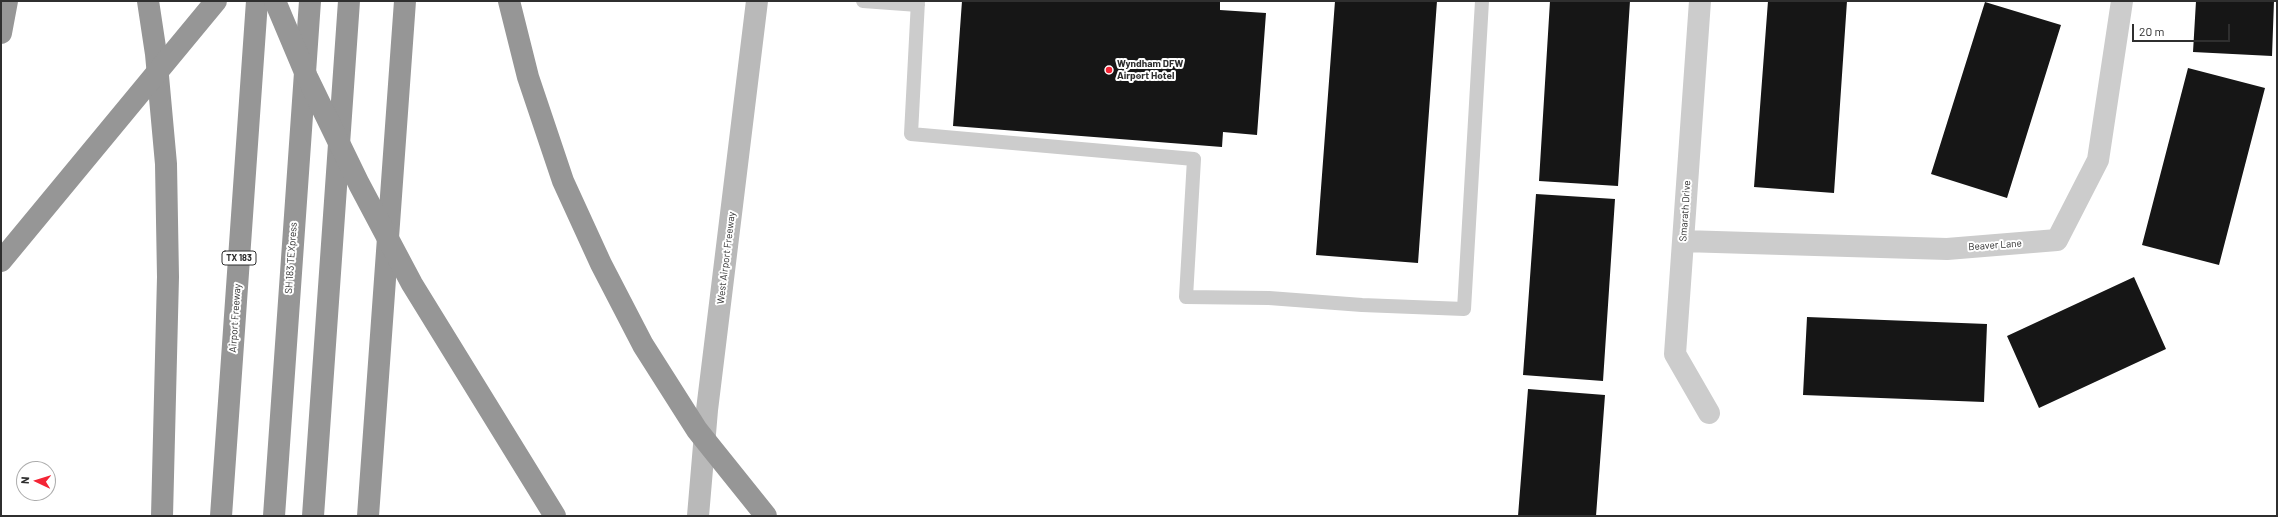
<!DOCTYPE html>
<html>
<head>
<meta charset="utf-8">
<style>
	body { margin:0 }
	#map { position:relative; width:2278px; height:517px; overflow:hidden; background:#fff; font-family:Barlow,sans-serif }
	canvas { display:block }
	.frame { position:absolute; inset:0; border:2px solid #2f2f2f; pointer-events:none }
	.north { position:absolute; left:16px; top:461px; width:40px; height:40px; box-sizing:border-box; background:#fff; border:1px solid #acacac; border-radius:50%; rotate:274deg; font-size:11px; font-weight:700; line-height:16px; text-align:center; color:#2f2f2f }
	.north::after { content:''; display:block; margin:auto; width:14px; height:18px; background:#f42435; clip-path:polygon(50% 0,100% 100%,50% 72%,0 100%) }
	.scale { position:absolute; left:2132px; top:24px; width:98px; height:18px; box-sizing:border-box; border:2px solid #2f2f2f; border-top:0; padding-left:5px; font-size:12px; line-height:14px; white-space:nowrap; color:#2f2f2f; -webkit-text-stroke:3px #fff; paint-order:stroke }
</style>
</head>
<body>
<div id="map">
<canvas width="2278" height="517"></canvas>
<div class="frame"></div>
<div class="north">N</div>
<div class="scale">20 m</div>
</div>
<script>
const context = document.querySelector('canvas').getContext('2d');
context.lineJoin = 'round';
function fill(path, color) { context.fillStyle = color; context.fill(path, 'evenodd'); }
const poly = rows => new Path2D(rows.map(r => 'M' + r).join(''));
function stroke(path, color, width, dash) { context.strokeStyle = color; context.lineWidth = width; context.lineCap = dash ? 'butt' : 'round'; context.setLineDash(dash || []); context.stroke(path); }
function write(font, color, halo, rows, align = 'center') {
  context.font = font + ' Barlow,sans-serif'; context.lineWidth = 4; context.setLineDash([]); context.textBaseline = 'middle'; context.strokeStyle = halo; context.fillStyle = color; for (const [text, x, y, turn = 0] of rows) {
    context.save(); context.translate(x, y); context.rotate((+turn || 0) * Math.PI / 180); context.textAlign = isNaN(turn) ? turn : align; if (halo) context.strokeText(text, 0, 0); context.fillText(text, 0, 0); context.restore();
  }
}
const building = poly([
	[962,1,1220,1,1220,10,1266,13,1257,135,1223,132,1222,147,953,126],
	[1335,1,1437,1,1418,263,1316,255],
	[1550,1,1630,1,1618,186,1539,181],
	[1768,1,1847,1,1834,193,1754,187],
	[2196,1,2274,1,2272,56,2193,52],
	[1985,2,2061,25,2007,198,1931,174],
	[2188,68,2265,88,2219,265,2142,245],
	[1536,194,1615,199,1603,381,1523,375],
	[2134,277,2166,349,2039,408,2007,336],
	[1807,317,1987,324,1984,402,1803,395],
	[1528,389,1605,395,1596,516,1518,516]
]);
const service = poly([
	[863,1,918,5],
	[918,1,911,134,1194,159,1186,297,1269,298,1362,305,1464,309,1482,1]
]);
const minor = poly([
	[1700,1,1675,354,1709,413],
	[1683,241,1947,249,2057,240,2098,160,2122,1]
]);
const secondary = poly([
	[698,516,707,410,757,1]
]);
const motorway = poly([
	[148,1,156,54,166,164,168,277,162,516],
	[1,33,7,1],
	[221,516,257,1],
	[274,516,310,1],
	[313,516,349,1],
	[368,516,405,1]
]);
const motorwayBridge = poly([
	[275,1,307,77,359,184,412,284,555,516],
	[509,1,528,77,563,181,601,264,643,345,697,430,766,516],
	[1,261,216,1]
]);
const markers = [
	[1109,70,4,"#f42435"]
];
const shields = [
	[239,258,34]
];
const shieldNames = [
	["TX 183",239,258]
];
const poiNames = [
	["Wyndham DFW",1117,64],
	["Airport Hotel",1117,76]
];
const streetNames = [
	["Smarath Drive",1685,211,-86],
	["Beaver Lane",1995,245,-4],
	["SH 183 TEXpress",291,258,-86],
	["West Airport Freeway",726,258,-83],
	["Airport Freeway",235,318,-86]
];
fill(building, '#161616');
stroke(service, '#ccc', 14);
stroke(minor, '#ccc', 22);
stroke(secondary, '#b9b9b9', 22);
stroke(motorway, '#969696', 22);
stroke(motorwayBridge, '#969696', 22);
for (const [x, y, r, color] of markers) { const dot = new Path2D(); dot.arc(x, y, r, 0, 2 * Math.PI); context.fillStyle = color; context.fill(dot); stroke(dot, '#fff', 1.5); }
for (const [x, y, w] of shields) { const box = new Path2D(); box.roundRect(x - w / 2, y - 7, w, 14, 3); context.fillStyle = '#fff'; context.fill(box); stroke(box, '#2f2f2f', 1); }
write('bold 9px', '#2f2f2f', null, shieldNames);
write('bold 10px', '#2f2f2f', '#fff', poiNames, 'left');
write('10px', '#2f2f2f', '#fff', streetNames);
</script>
</body>
</html>
